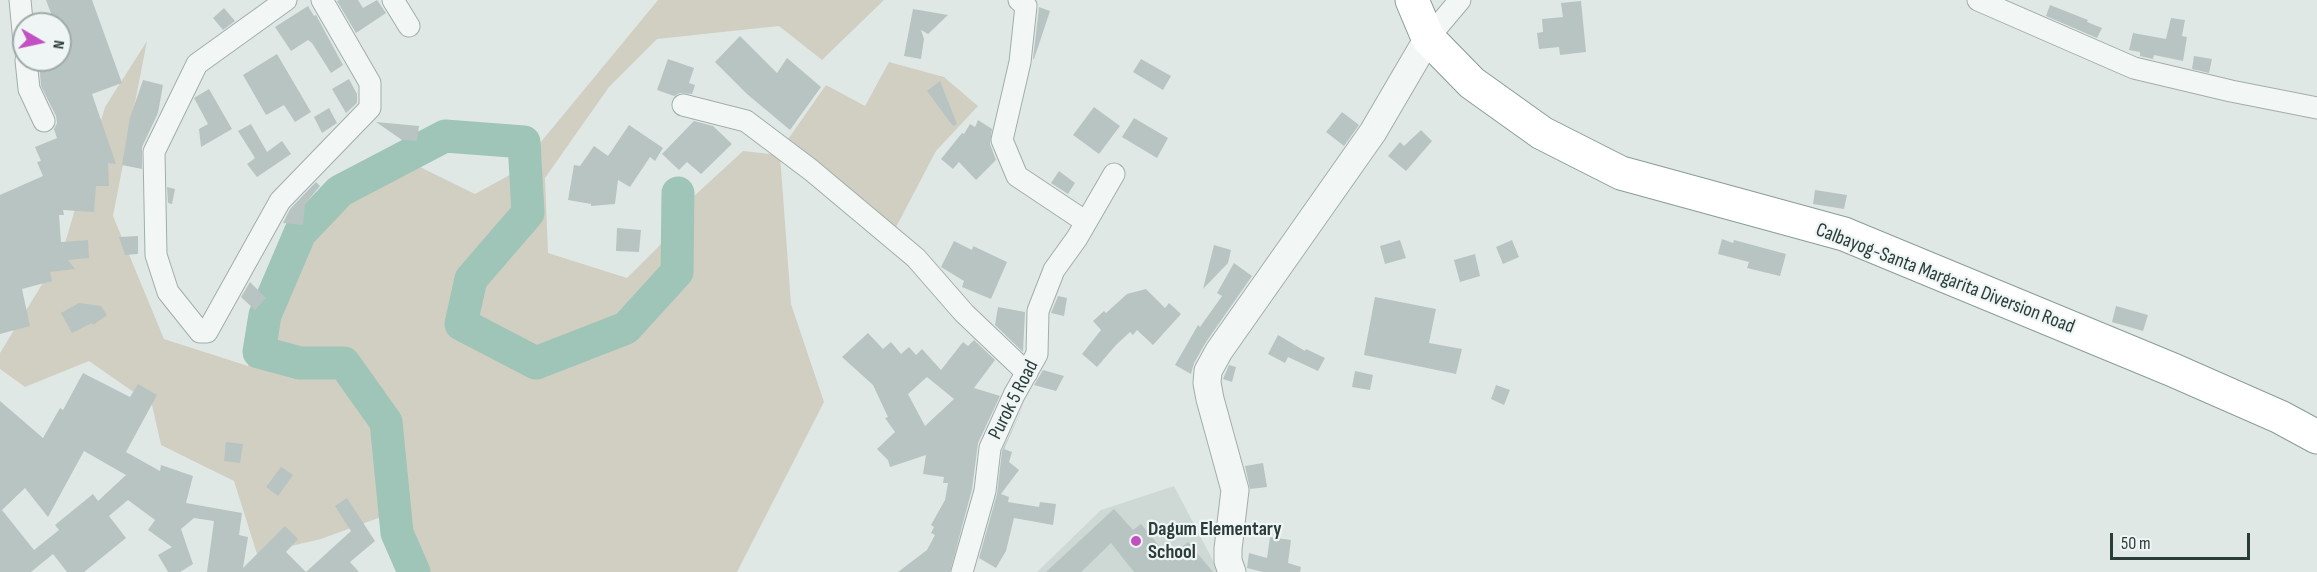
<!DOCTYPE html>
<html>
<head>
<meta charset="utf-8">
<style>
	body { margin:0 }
	#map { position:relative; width:2317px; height:572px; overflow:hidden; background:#e0e8e6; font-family:"Sofia Sans Condensed",sans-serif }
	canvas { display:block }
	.north { position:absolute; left:12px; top:12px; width:60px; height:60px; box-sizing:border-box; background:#eff5f4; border:2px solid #a0aba9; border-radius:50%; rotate:99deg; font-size:16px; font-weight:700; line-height:24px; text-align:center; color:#2a3d39 }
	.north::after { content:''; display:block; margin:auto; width:21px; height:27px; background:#c150c2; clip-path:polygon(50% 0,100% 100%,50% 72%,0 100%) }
	.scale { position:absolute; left:2110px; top:533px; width:140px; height:27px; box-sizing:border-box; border:3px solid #2a3d39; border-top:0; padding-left:8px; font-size:18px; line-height:21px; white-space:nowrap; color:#2a3d39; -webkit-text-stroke:4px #eff5f4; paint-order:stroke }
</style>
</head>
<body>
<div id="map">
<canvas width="2317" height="572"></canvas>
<div class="north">N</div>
<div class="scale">50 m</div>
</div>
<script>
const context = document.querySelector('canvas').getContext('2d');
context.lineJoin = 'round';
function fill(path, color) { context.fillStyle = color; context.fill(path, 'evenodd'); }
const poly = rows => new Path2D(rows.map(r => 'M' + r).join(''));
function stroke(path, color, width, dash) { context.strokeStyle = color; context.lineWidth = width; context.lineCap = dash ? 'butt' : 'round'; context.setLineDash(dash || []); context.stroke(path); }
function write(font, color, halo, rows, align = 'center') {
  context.font = font + ' "Sofia Sans Condensed",sans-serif'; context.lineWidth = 4.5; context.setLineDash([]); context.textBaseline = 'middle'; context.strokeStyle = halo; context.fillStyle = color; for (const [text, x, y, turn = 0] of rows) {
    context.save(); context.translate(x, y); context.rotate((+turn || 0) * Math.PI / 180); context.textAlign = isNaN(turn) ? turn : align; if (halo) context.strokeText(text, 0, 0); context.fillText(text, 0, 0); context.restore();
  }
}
const built = poly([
	[1174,486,1219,572,1037,572,1101,510]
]);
const green = poly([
	[658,0,884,0,822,60,779,26,657,39,609,87,545,178,548,253,627,278,669,236,693,197,743,151,780,155,791,304,824,402,737,572,423,572,392,513,321,539,257,554,234,481,161,445,152,405,89,361,25,387,0,369,0,353,63,250,105,107,147,41,113,216,164,339,248,366,277,257,331,188,395,150,422,168,475,194,517,171],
	[889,62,944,77,978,106,936,151,894,231,786,142,826,85,865,106]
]);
const river = poly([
	[414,572,397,533,386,422,344,363,300,363,259,352,265,315,300,233,340,191,445,136,524,142,528,213,471,279,461,324,536,363,626,328,677,272,678,193]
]);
const building = poly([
	[46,0,92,0,122,83,92,94,116,164,108,163,109,186,96,186,94,212,63,210,64,215,59,215,61,242,88,240,89,258,68,260,75,269,50,272,52,281,22,289,30,326,0,334,0,195,43,176,37,162,41,161,35,147,57,138,54,129,57,123,56,116,41,86,39,60,60,60,60,24,55,24],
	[339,0,358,0,363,8,377,0,386,13,356,33,337,1],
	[1581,1,1586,52,1560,55,1559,47,1539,49,1537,33,1543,32,1542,19,1563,17,1561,3],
	[2050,5,2088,20,2087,22,2102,28,2097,38,2046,16],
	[308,6,314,16,316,15,343,65,331,73,312,43,308,40,291,51,275,27],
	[1039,7,1050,11,1034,59,1033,59],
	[224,8,235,21,223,30,213,18],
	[913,9,948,15,928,34,921,30,924,39,921,59,904,56],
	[2171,18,2185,20,2182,36,2187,37,2183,61,2154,55,2153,59,2140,56,2140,52,2129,50,2133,33,2166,39],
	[740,36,777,73,787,58,821,87,790,130,747,94,715,62],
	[277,54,311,112,295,122,284,105,266,115,243,75],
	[2194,56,2212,59,2209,73,2192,69],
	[668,59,694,68,689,83,695,85,692,94,680,93,674,96,657,90],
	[1141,59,1171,76,1163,90,1133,72],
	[349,79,357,94,357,103,346,113,332,89],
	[143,80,163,85,158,113,142,147,142,169,122,165,130,118],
	[940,81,957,124,953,126,927,91],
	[209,89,232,129,201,147,199,129,208,124,194,98],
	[1094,107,1120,126,1099,154,1073,135],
	[329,108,337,123,322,133,314,117],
	[1342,112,1359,125,1344,146,1326,132],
	[1134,118,1168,138,1157,158,1122,137],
	[978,120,992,129,990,144,996,160,976,180,959,162,953,169,941,159,962,133,964,134,970,124,975,127],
	[694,121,713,126,732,144,701,174,687,162,679,170,662,154],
	[376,122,419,126,417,141,402,140],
	[251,124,267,152,282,141,291,154,257,177,247,164,255,158,238,131],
	[629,125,663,148,655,161,650,157,630,187,618,180,615,204,591,206,591,204,568,200,574,165,580,166,594,146,608,156],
	[1421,130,1432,141,1406,171,1388,156,1400,142,1404,146],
	[1059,171,1075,183,1068,194,1051,183],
	[316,182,320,186,305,204,303,225,283,223,290,209],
	[167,187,175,189,172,204,168,203],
	[1815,190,1847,195,1844,209,1813,204],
	[617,228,641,230,639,252,616,251],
	[138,236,138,254,125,255,119,237],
	[1722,239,1733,243,1734,240,1786,254,1780,276,1747,268,1749,262,1718,254],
	[1400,240,1406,258,1385,264,1380,246],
	[1512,240,1519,257,1503,264,1496,247],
	[954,241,972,250,973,246,1007,262,991,299,962,287,964,281,941,267],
	[1214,245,1231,250,1228,263,1203,289],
	[1475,254,1480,276,1460,282,1454,260],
	[1234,263,1252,276,1206,342,1194,363,1191,374,1175,365,1198,325,1200,327,1222,296,1217,293],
	[250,282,266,298,255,310,241,297],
	[1146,289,1165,308,1169,303,1181,314,1153,345,1137,330,1133,335,1130,332,1116,345,1097,367,1082,354,1101,330,1093,321,1104,311,1106,313,1127,294],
	[1058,296,1067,298,1064,316,1051,313],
	[1375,297,1436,309,1429,343,1462,349,1456,374,1364,355],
	[79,303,101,306,107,315,93,325,92,323,72,333,61,313],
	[2116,306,2148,315,2143,331,2112,322],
	[998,307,1025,312,1023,352,995,325],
	[868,333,883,349,891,342,901,354,909,347,916,355,922,349,941,370,963,342,968,346,974,340,995,360,974,388,1000,396,978,443,972,489,950,572,898,572,927,550,935,535,931,533,934,527,931,525,945,500,948,483,943,483,944,477,923,474,926,455,890,467,888,460,877,449,895,432,885,418,888,417,873,385,842,357],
	[927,377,954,399,925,426,908,394],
	[1278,335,1305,351,1306,349,1325,358,1318,371,1288,357,1285,363,1268,354],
	[1229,365,1236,367,1232,382,1223,379],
	[1043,370,1064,376,1056,391,1034,385],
	[1355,371,1373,375,1370,390,1352,387],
	[83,373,130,397,138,384,157,395,126,452,160,471,161,465,193,476,186,503,242,513,239,535,248,537,243,568,285,526,298,539,286,552,306,572,207,572,214,521,194,518,181,529,193,564,180,572,168,572,158,555,172,547,148,530,155,520,128,500,109,516,126,538,84,572,67,572,53,554,31,572,0,572,0,401,43,438,60,408,63,410],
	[84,451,126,475,98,501,93,494,55,525,59,530,34,550,2,510,25,488,48,517],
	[1496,385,1510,390,1504,405,1491,399],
	[1024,404,1004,449,1012,452,1009,462,1019,470,1001,494,1009,497,1008,502,1039,507,1040,502,1056,504,1053,525,1014,518,1006,551,996,568,979,558,997,494,1002,451],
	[226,442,243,444,240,463,224,461],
	[1263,463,1267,487,1250,489,1245,466],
	[281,467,293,475,278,496,266,487],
	[347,498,375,541,350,562,359,572,306,572,351,531,335,506],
	[1114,509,1133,530,1141,524,1169,558,1188,542,1213,572,1134,572,1111,543,1081,572,1046,572],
	[1270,537,1291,540,1288,563,1301,567,1300,572,1263,572,1247,568,1249,553,1267,558]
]);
const minor = poly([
	[20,0,24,42],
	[286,0,197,64,154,152,156,255,168,292,200,332,207,332,280,201,370,108,370,83,322,0],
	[393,0,409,26],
	[1019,0,1026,6,1020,62,1002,140,1017,176,1086,222],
	[1978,0,2134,68,2231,91,2317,108],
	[1428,38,1460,0],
	[26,60,29,89,44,121],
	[683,105,746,121,811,170,916,258,964,313,1027,373],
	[962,572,985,491,990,448,1014,395,1037,354,1038,311,1054,270,1077,238,1114,174]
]);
const tertiary = poly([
	[1232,572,1228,561,1228,549,1235,490,1210,399,1207,383,1208,371,1219,351,1373,132,1428,38]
]);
const trunk = poly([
	[1412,0,1428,38,1472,83,1542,133,1621,173,1844,234,2173,370,2280,417,2317,437]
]);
const markers = [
	[1136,541,6,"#c150c2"]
];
const streetNames = [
	["Calbayog-Santa Margarita Diversion Road",1945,279,21],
	["Purok 5 Road",1014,400,-63]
];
const poiNames = [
	["Dagum Elementary",1148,530],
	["School",1148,553]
];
fill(built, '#ced9d6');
fill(green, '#d1cfc2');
stroke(river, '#9ec5b7', 33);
fill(building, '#b8c4c1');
stroke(minor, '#a2aeab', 23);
stroke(tertiary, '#a2aeab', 29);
stroke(trunk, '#899d98', 35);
stroke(minor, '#f2f6f5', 21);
stroke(tertiary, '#f2f6f5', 27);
stroke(trunk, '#fff', 33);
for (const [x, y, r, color] of markers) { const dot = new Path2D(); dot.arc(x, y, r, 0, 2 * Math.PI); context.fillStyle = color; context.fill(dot); stroke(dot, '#eff5f4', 2); }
write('20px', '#2a3d39', '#eff5f4', streetNames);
write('bold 20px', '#2a3d39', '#eff5f4', poiNames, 'left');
</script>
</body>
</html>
